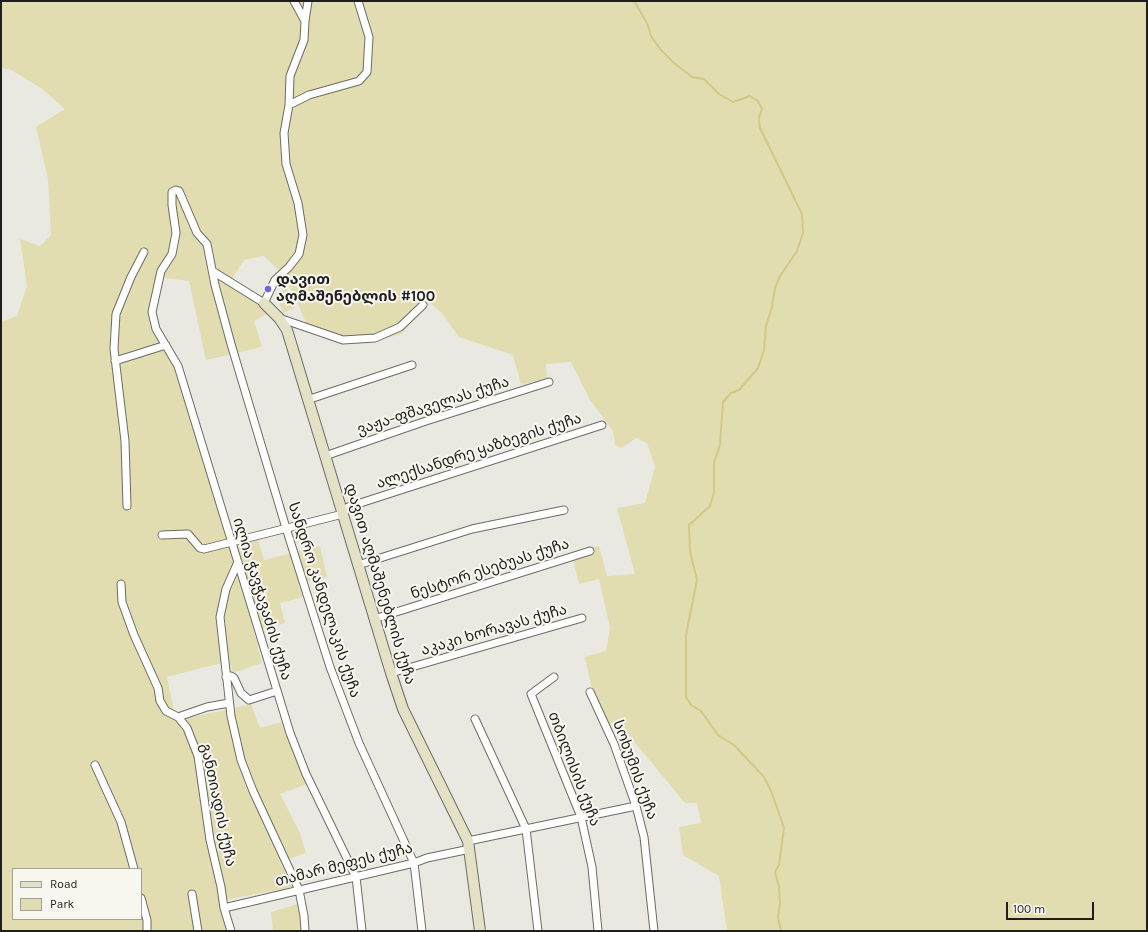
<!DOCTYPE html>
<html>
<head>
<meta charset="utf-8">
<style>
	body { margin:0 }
	#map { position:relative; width:1148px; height:932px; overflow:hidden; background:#e9e9e1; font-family:Karla,sans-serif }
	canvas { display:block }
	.frame { position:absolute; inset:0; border:2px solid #1f1e1c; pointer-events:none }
	.legend { position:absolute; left:12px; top:868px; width:130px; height:52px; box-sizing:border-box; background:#f7f6ef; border:1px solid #a1a09b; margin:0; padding:5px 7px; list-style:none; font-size:12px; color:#1f1e1c }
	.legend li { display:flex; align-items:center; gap:8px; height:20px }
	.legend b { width:20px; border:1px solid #a1a09b }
	.scale { position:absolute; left:1006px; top:902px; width:88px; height:18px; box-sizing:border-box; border:2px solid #1f1e1c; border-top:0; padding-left:5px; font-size:12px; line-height:14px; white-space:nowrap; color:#1f1e1c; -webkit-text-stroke:3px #f7f6ef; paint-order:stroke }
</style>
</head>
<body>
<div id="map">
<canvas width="1148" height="932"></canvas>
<div class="frame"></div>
<ul class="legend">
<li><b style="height:5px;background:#e3e1c6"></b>Road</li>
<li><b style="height:11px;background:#e1ddb0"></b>Park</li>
</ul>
<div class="scale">100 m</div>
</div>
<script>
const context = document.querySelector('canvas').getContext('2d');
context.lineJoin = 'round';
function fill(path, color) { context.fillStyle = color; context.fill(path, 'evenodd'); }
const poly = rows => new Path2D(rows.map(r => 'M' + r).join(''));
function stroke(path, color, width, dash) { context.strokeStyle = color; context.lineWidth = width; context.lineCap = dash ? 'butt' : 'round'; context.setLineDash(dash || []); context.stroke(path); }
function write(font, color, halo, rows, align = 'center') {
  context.font = font + ' Karla,"Noto Sans Georgian",sans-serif'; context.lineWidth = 4; context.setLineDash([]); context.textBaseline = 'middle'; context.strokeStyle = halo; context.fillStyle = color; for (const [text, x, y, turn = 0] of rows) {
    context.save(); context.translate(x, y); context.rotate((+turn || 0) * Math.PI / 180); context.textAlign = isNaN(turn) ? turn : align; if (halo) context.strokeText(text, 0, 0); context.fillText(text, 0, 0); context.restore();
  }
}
const green = poly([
	[1,1,1147,1,1147,931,727,931,719,876,683,855,679,827,701,823,697,803,685,803,617,721,609,724,592,689,585,657,606,651,610,628,599,579,579,584,571,553,599,546,607,576,635,574,617,508,645,503,655,467,647,443,636,438,622,448,615,445,613,431,590,400,571,362,546,364,547,378,521,385,513,355,459,337,441,312,430,303,401,334,373,342,338,337,308,327,286,278,264,256,244,260,228,285,262,303,270,312,254,321,262,347,206,360,189,281,157,277,148,313,159,342,174,362,229,548,258,540,264,560,320,546,327,577,298,584,304,597,280,603,285,623,254,631,262,663,233,673,229,661,167,677,176,721,251,704,260,728,282,722,292,751,307,784,280,794,300,833,306,853,280,862,293,887,219,901,226,931,1,931,1,322,17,316,27,286,20,239,40,246,51,235,48,179,36,127,65,109,41,88,11,70,1,68],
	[13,869,141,869,141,919,13,919],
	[287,289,295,308,283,313,276,293],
	[298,904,301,931,270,931,273,930,271,912]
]);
const stream = poly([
	[634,1,647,23,651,36,660,49,674,63,692,77,704,79,719,94,733,102,750,96,758,101,762,109,759,118,760,128,802,214,803,233,797,251,780,276,775,288,772,307,766,326,764,350,758,368,739,390,731,393,723,402,720,445,714,462,714,493,710,506,689,525,690,551,697,580,686,635,686,697,691,705,701,711,718,735,734,745,764,777,772,793,784,828,779,865,775,872,779,887,780,903,778,917,781,931]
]);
const street = poly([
	[305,21,308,1],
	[289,105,290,76,304,40,305,21,294,1],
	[214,272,264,303,275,280,289,267,299,254,303,235,298,203,286,164,284,133,289,105,309,95,359,81,367,72,369,37,358,1],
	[279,318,343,340,375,338,400,327,423,305],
	[115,361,166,345],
	[307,400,412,365],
	[325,456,426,421,549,382],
	[127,506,125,441,114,349,116,314,131,277,144,252],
	[162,535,188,534,200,548,204,549,343,514,348,507,602,425],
	[238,562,226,589,220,617,231,716,241,760,253,791,299,890,304,916,305,931],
	[358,565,472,529,564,510],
	[121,584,122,602,134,635,158,688,160,701,166,711,178,717,187,728,198,756,210,840,221,887,224,908,231,931],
	[374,619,590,551],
	[391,673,582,618],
	[226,677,231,676,234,678,241,693,249,700,277,691],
	[554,677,531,694,581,817,592,867,598,931],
	[590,692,614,744,636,806,644,837,654,931],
	[178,717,207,707,229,703],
	[475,719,526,829,538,931],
	[95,765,121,822,134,869],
	[468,841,636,806],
	[192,894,198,931],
	[141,898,147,920,147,931],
	[224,908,414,863,427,858,470,849],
	[362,931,356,877,306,774,290,733,178,366,156,329,152,312,161,271,172,254,176,233,172,205,172,192,176,190,179,191,197,233,207,244,215,285,231,344,286,528,330,667,359,743,414,863,422,931]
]);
const secondary = poly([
	[264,303,279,318,287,330,391,673,403,709,468,841,480,931]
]);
const markers = [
	[268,289,4,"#7165e0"]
];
const poiNames = [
	["დავით",276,280],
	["აღმაშენებლის #100",276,297]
];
const streetNames = [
	["ვაჟა-ფშაველას ქუჩა",433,406,-18],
	["ალექსანდრე ყაზბეგის ქუჩა",479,451,-18],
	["ნესტორ ესებუას ქუჩა",490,569,-18],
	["დავით აღმაშენებლის ქუჩა",380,584,73],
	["ილია ჭავჭავაძის ქუჩა",262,599,73],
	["სანდრო კანდელაკის ქუჩა",324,600,72],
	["აკაკი ხორავას ქუჩა",494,630,-16],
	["თბილისის ქუჩა",574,769,69],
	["სოხუმის ქუჩა",635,770,70],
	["განთიადის ქუჩა",218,805,78],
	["თამარ მეფეს ქუჩა",344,865,-14]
];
fill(green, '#e1ddb0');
stroke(stream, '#d1ca86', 2);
stroke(street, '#6c6b65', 9);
stroke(secondary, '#6c6b65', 12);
stroke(street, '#fff', 7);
stroke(secondary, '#e3e1c6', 10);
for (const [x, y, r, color] of markers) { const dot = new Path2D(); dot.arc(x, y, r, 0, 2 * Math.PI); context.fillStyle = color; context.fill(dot); stroke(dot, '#f7f6ef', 1.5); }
write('bold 15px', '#1f1e1c', '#f7f6ef', poiNames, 'left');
write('15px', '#1f1e1c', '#f7f6ef', streetNames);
</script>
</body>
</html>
